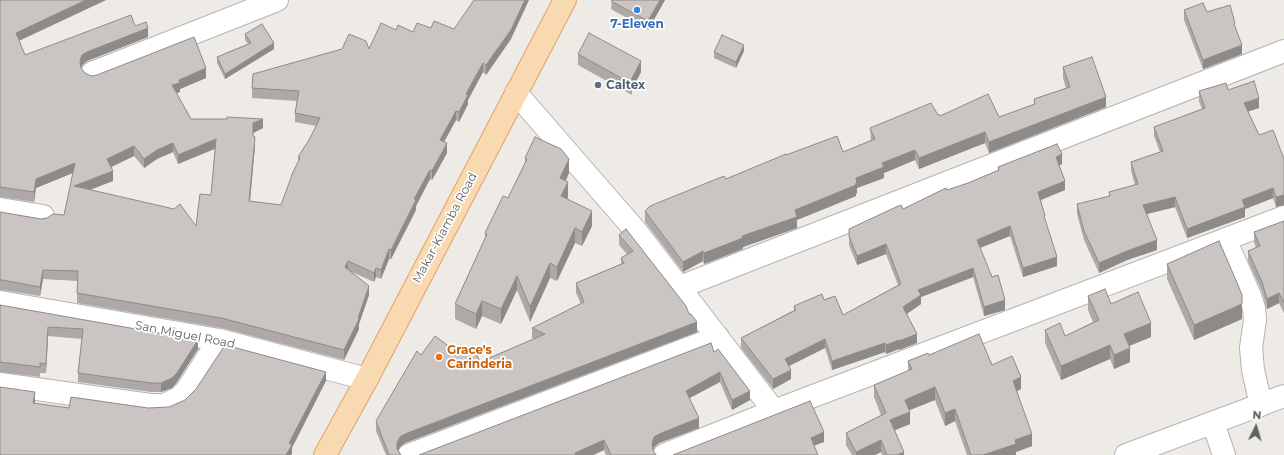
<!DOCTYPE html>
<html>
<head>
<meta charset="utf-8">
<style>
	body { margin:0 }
	#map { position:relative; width:1284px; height:455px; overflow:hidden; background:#eeeae5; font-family:Montserrat,sans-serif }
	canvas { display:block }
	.north { position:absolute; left:1236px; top:407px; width:40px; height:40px; -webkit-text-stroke:3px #fff; paint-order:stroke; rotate:5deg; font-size:11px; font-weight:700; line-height:16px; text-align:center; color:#5d6264 }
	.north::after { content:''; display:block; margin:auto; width:14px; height:18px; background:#5d6264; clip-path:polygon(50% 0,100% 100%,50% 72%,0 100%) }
</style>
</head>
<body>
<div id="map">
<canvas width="1284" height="455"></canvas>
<div class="north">N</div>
</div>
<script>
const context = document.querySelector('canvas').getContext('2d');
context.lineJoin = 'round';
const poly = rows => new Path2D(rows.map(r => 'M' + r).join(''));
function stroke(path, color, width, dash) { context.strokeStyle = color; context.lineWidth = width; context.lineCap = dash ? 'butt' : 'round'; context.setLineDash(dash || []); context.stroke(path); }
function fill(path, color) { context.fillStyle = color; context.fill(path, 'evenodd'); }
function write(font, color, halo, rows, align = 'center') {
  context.font = font + ' Montserrat,sans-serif'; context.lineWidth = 3.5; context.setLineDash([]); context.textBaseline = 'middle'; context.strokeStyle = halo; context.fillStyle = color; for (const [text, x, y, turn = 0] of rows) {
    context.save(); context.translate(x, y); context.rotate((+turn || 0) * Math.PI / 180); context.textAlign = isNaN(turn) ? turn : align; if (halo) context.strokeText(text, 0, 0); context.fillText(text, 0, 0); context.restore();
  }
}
const minor = poly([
	[92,73,277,0],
	[516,93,636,231,774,411,1284,217],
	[0,209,43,216],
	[1225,239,1250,296,1254,308,1255,320,1251,348,1252,358,1253,370,1261,405],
	[680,287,1284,51],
	[0,302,219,340,367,379],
	[0,384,150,405,164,405,179,398,187,390,219,340],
	[1213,423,1224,455],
	[409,455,718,337],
	[664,455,774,411],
	[1126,455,1284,396]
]);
const major = poly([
	[325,455,367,379,565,0]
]);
const wall = poly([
	[0,0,106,0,19,41,25,55,135,26,148,37,87,61,82,65,81,69,85,73,91,76,206,78,180,89,180,92,176,93,191,119,263,128,253,133,253,136,255,146,250,201,281,205,298,162,298,157,309,140,316,126,295,122,295,113,297,101,252,98,252,88,369,49,396,30,413,32,431,28,454,29,511,39,486,75,483,72,468,100,468,104,459,122,456,120,444,142,447,153,432,180,430,179,416,206,416,210,391,259,389,259,381,279,376,277,374,282,352,272,369,295,359,324,359,329,344,360,221,328,77,303,77,281,43,279,40,296,2,290,0,290,0,212,41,219,64,215,73,173,36,188,34,202,0,197],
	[215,149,211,195,196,226,89,190,113,181,111,167,134,156,144,168,157,159,173,152,178,164],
	[612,0,665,0,648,30,611,9],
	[1184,10,1207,12,1235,26,1242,54,1203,69,1184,20],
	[245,34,274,49,225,79,217,63,217,57,248,44,245,40],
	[744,51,736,68,714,58,714,52],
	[578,54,641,72,632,89,632,95,578,65],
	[1063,67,1106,107,989,153,985,143,919,169,915,160,884,173,884,178,857,188,857,193,856,194,856,196,797,220,797,228,743,247,743,249,704,264,703,261,683,272,645,222,645,211,786,155,843,152,871,140,870,128,938,115,940,116,999,117,1034,105,1034,99,1066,88,1063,78],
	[1228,90,1259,108,1248,111,1259,135,1284,159,1276,207,1273,198,1245,209,1245,217,1187,238,1175,207,1147,214,1157,250,1127,260,1099,273,1084,240,1077,214,1077,204,1109,196,1109,192,1135,185,1131,171,1131,162,1160,152,1154,136,1154,127,1202,109,1199,101,1199,91],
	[525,158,569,173,566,181,568,197,567,199,592,226,582,246,575,243,557,281,550,278,530,322,517,290,501,324,482,316,476,329,455,319,455,304,485,238,485,233,508,198,525,163],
	[1062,164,1059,165,1065,190,1041,200,1045,221,1057,266,1023,277,1010,236,980,248,1005,310,984,316,973,277,921,297,921,304,907,314,917,343,899,350,899,349,886,354,885,352,832,370,825,348,789,366,791,379,773,389,741,348,741,338,794,310,794,306,824,300,843,315,898,285,886,254,857,265,849,245,849,229,903,209,947,190,968,183,998,170,998,167],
	[1284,221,1284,313,1279,303,1267,309,1262,292,1248,261,1248,251,1256,248,1254,242,1254,232],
	[626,229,697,332,405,443,400,447,398,450,401,455,386,455,376,431,376,421,421,355,458,353,479,362,534,339,532,338,532,328,581,304,576,293,576,283,621,264,621,258,627,254,619,245,619,235],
	[1167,264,1242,319,1194,340,1167,279],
	[1088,296,1111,304,1151,337,1129,346,1130,362,1114,369,1110,359,1061,380,1045,343,1045,330,1065,336,1093,322,1088,310],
	[0,305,198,349,177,382,172,388,161,392,151,392,78,382,78,373,82,339,48,336,46,373,40,373,40,377,0,372],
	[714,352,750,400,732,410,720,382,689,398,699,428,659,443,654,447,653,451,656,455,606,455,604,450,593,455,419,455],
	[929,355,992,365,1021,389,1017,391,1032,446,1016,452,1016,455,967,455,955,421,945,426,935,400,909,410,910,424,895,430,904,455,882,455,881,452,875,455,852,455,846,445,846,433,881,415,874,397,874,385,908,371,908,361]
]);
const shadedWall = poly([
	[86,0,106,0,16,42,16,33],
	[525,0,529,0,511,39,486,75,486,65],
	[660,0,665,0,648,30,648,21],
	[148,28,148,37,87,61,82,65,80,71,80,61,82,55,87,52],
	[274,43,274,49,225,79,225,74],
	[744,45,744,51,736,68,736,62],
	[1242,45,1242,54,1203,69,1203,60],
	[641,61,641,72,632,89,632,78],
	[483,63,483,72,468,100,468,104,459,122,459,112,466,94],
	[206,68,206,78,180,89,180,92,172,95,172,85,179,80],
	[1106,97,1106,107,989,153,989,142],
	[1259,98,1259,108,1244,113,1244,103],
	[456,111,456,120,440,149,440,140],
	[263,119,263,128,253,133,253,146,253,123],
	[985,132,985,143,919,169,919,158],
	[255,137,255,146,249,211,249,201],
	[216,139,216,148,178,164,178,155],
	[173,143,173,152,157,159,144,168,144,159,157,150],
	[447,143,447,153,432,180,432,171],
	[134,146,134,156,107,169,107,159],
	[915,150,915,160,884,173,884,178,857,188,857,193,856,194,856,196,797,220,797,228,743,247,743,249,704,264,704,253,742,236,856,178,882,163],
	[1062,154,1062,164,1056,167,1056,157],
	[569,159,569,173,560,192,560,178],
	[75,163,75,172,36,188,34,202,34,192,36,179],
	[430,170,430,179,416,206,416,210,391,259,391,250,414,199],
	[113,171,113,181,74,196,74,186],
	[1065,181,1065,190,1038,201,1038,192],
	[568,182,568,197,561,211,561,196],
	[1273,188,1273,198,1245,209,1245,217,1187,238,1187,229,1242,200],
	[1284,195,1284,205,1276,207,1276,197],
	[1175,197,1175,207,1143,215,1143,205],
	[592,211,592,226,582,246,582,232],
	[1010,226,1010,236,977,249,977,240],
	[575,228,575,243,557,281,557,267],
	[1157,240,1157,250,1127,260,1099,273,1099,263,1127,251],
	[886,244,886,254,857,265,857,256],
	[389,249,389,259,381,279,381,270],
	[703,251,703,261,683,272,683,262],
	[1057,257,1057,266,1023,277,1023,268],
	[348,261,348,271,345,267],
	[550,263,550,278,530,322,530,307],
	[376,268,376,277,374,282,374,273],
	[973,268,973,277,921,297,921,304,903,316,903,307,918,290],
	[43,270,43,279,40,296,40,287],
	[517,276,517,290,501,324,501,309],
	[369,286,369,295,359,324,359,329,344,360,344,350,358,318],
	[1279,293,1279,303,1267,309,1267,299],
	[1005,300,1005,310,984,316,984,307],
	[482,301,482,316,476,329,476,314],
	[1242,304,1242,319,1194,340,1194,325],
	[697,322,697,332,405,443,400,447,397,453,397,443,400,437,405,434],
	[1151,323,1151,337,1124,348,1124,334],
	[48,327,48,336,46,373,46,364],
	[917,334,917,343,899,350,899,341],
	[825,339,825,348,785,368,785,359],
	[198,340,198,349,177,382,172,388,161,392,161,383],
	[899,340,899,349,886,354,886,345],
	[885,343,885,352,832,370,832,361],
	[1110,345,1110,359,1061,380,1061,366],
	[1130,348,1130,362,1114,369,1114,355],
	[791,370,791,379,773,389,773,379],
	[326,372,326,381,292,448,292,454,291,455,286,455,289,443],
	[720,372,720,382,686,400,686,391],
	[1021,377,1021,389,1013,393,1013,381],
	[935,387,935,400,905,412,905,400],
	[750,391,750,400,732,410,732,400],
	[35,392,35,402,33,413,33,403],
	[955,409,955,421,945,426,945,413],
	[910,412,910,424,890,432,890,420],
	[699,418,699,428,659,443,654,447,652,454,652,444,654,437,659,434],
	[824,432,824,442,811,447,811,438],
	[1032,434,1032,446,1016,452,1016,455,983,455,1015,440],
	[604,440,604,450,593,455,575,455,575,453],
	[881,440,881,452,875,455,856,455,856,452],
	[904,452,904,455,897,455]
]);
const building = poly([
	[0,0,86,0,16,33,25,55,131,15,135,26,146,22,148,28,87,52,82,55,80,61,81,68,85,73,91,76,97,75,194,37,206,68,179,80,180,83,172,85,191,119,227,119,227,117,263,119,253,123,253,136,255,137,249,201,281,205,293,172,300,158,298,157,309,140,320,118,295,113,299,91,252,88,253,74,342,49,349,34,366,41,369,49,381,23,396,30,398,25,413,32,417,23,431,28,434,21,454,29,474,0,525,0,511,30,486,65,483,63,466,94,468,95,459,112,456,111,440,140,447,143,432,171,430,170,414,199,416,200,391,250,389,249,381,270,376,268,374,273,348,261,345,267,369,286,358,318,359,319,344,350,221,318,77,293,78,271,43,270,40,287,2,280,0,280,0,212,41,219,47,218,53,214,64,215,75,163,36,179,34,192,0,187,0,0],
	[216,139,211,195,200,194,196,226,180,204,174,209,74,186,113,171,107,159,134,146,144,159,157,150,173,143,178,155,216,139],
	[612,0,660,0,648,21,611,1,612,0],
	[1203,3,1207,12,1230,5,1235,23,1234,24,1242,45,1203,60,1184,10,1203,3],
	[262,24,274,43,225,74,217,57,251,43,245,34,262,24],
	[589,33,641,61,632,78,632,84,578,54,589,33],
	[722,35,744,45,736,62,714,52,722,35],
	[1092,57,1106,97,989,142,985,132,919,158,915,150,882,163,884,167,856,178,857,183,855,184,856,185,795,210,797,217,742,236,743,238,704,253,703,251,683,262,645,211,650,206,724,176,726,179,786,154,786,155,837,136,843,152,875,139,870,128,931,103,938,115,939,114,940,116,988,94,999,117,1035,104,1034,99,1070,87,1063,67,1092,57],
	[1254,81,1259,98,1244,103,1259,135,1273,130,1284,159,1284,195,1276,197,1273,188,1242,200,1245,207,1187,229,1175,197,1143,205,1157,240,1127,251,1099,263,1084,231,1077,204,1110,196,1109,192,1138,184,1131,162,1163,151,1154,127,1205,108,1199,91,1226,83,1228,90,1254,81],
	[535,137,561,149,569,159,560,178,568,182,561,196,592,211,582,232,575,228,557,267,550,263,530,307,517,276,501,309,482,301,476,314,455,304,487,234,485,233,503,196,508,198,527,159,525,158,535,137],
	[1057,144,1062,154,1056,157,1065,181,1038,192,1045,216,1044,216,1057,257,1023,268,1010,226,977,240,992,277,998,275,1005,300,984,307,973,268,918,290,921,295,903,307,917,334,899,341,899,340,886,345,885,343,832,361,825,339,785,359,791,370,773,379,741,338,796,310,794,306,822,294,824,300,835,296,843,315,901,284,886,244,857,256,849,236,849,229,896,207,901,205,903,209,946,188,947,190,968,183,999,170,998,167,1057,144],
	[1284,221,1284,303,1279,293,1267,299,1262,282,1248,251,1260,246,1254,232,1284,221],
	[626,229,686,306,689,314,691,314,697,322,405,434,400,437,397,443,397,449,401,455,389,455,376,421,417,351,421,355,435,336,458,353,473,346,479,360,478,363,545,334,532,328,584,302,576,283,624,263,621,258,633,251,619,235,626,229],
	[1219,241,1238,285,1242,295,1242,304,1194,325,1167,264,1219,241],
	[1105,289,1111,304,1138,292,1151,323,1124,334,1130,348,1114,355,1110,345,1061,366,1045,330,1060,323,1065,336,1099,320,1088,296,1105,289],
	[0,305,198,340,177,373,172,378,161,383,151,383,78,373,83,329,48,327,46,364,40,363,40,367,0,362,0,305],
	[979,334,992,365,1012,356,1021,377,1013,381,1032,434,1015,440,1016,444,983,455,971,455,955,409,945,413,935,387,905,400,910,412,890,420,904,452,897,455,887,455,881,440,856,452,846,433,886,413,874,385,912,369,908,361,928,353,929,355,979,334],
	[711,343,714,352,718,349,750,391,732,400,720,372,686,391,699,418,659,434,654,437,652,444,653,450,656,455,611,455,604,440,575,453,576,455,419,455,711,343],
	[225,345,326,372,289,443,292,445,286,455,0,455,0,387,35,392,33,403,69,408,71,397,148,408,169,407,185,400,196,389,225,345],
	[810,401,824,432,811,438,818,455,673,455,810,401]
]);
const markers = [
	[637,10,4,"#3f7fe0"],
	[598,85,4,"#5c6f8a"],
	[439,357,4,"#e8710a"]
];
const shopNames = [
	["7-Eleven",637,24]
];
const serviceNames = [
	["Caltex",606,85]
];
const streetNames = [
	["Makar-Kiamba Road",445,228,-62],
	["San Miguel Road",185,335,11]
];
const foodNames = [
	["Grace's",447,350],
	["Carinderia",447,364]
];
stroke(minor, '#b1b4b6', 24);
stroke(major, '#e5a067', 24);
stroke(minor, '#fff', 22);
stroke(major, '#f8d9b0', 22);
fill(wall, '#aea9a7');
fill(shadedWall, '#8d8a88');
fill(building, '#cac5c2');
stroke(building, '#8d8a88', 1);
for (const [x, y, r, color] of markers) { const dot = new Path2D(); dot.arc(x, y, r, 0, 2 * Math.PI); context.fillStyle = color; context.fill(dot); stroke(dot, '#fff', 1.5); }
write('bold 12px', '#366cbe', '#fff', shopNames);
write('bold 12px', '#4e5e75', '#fff', serviceNames, 'left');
write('12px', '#5d6264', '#fff', streetNames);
write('bold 12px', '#c56008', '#fff', foodNames, 'left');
</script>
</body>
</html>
